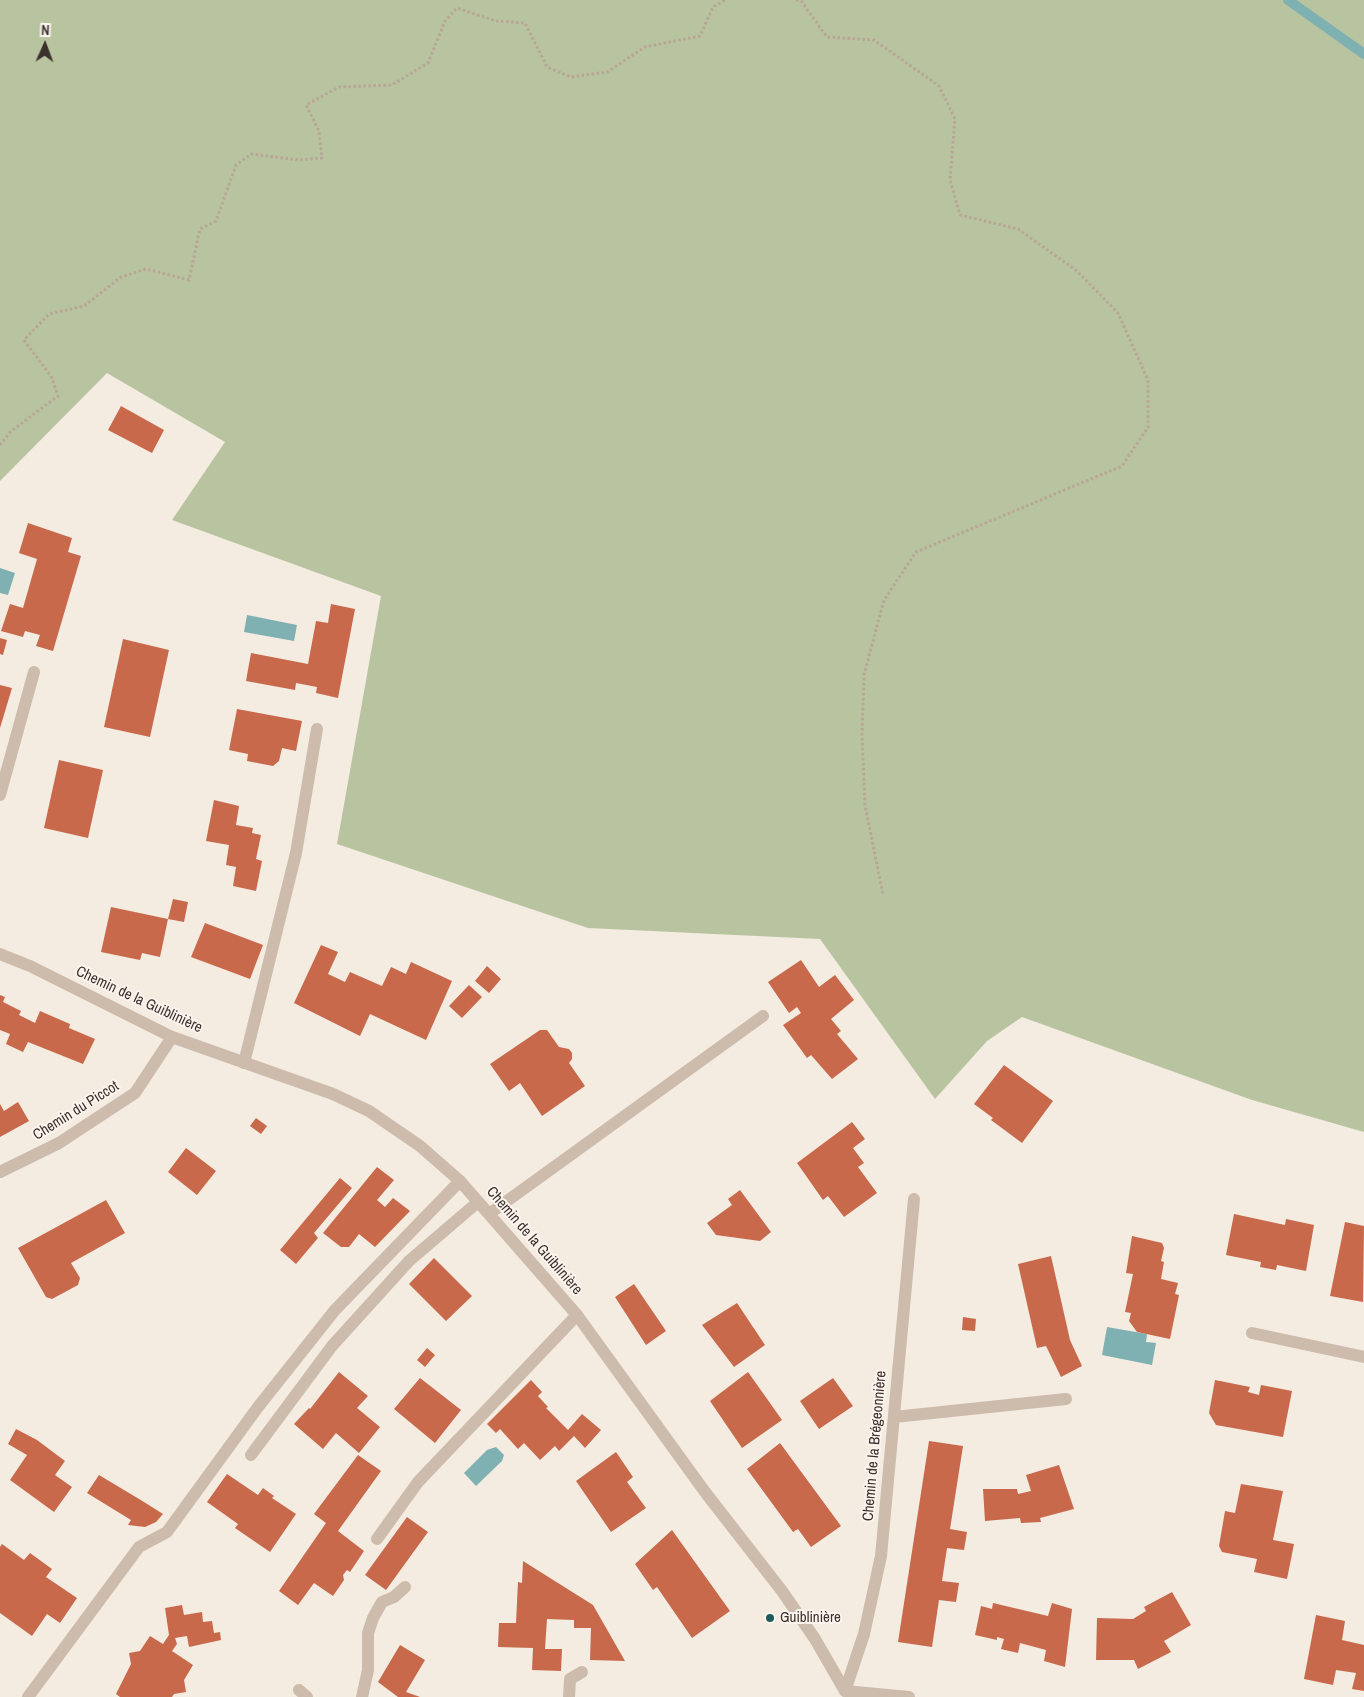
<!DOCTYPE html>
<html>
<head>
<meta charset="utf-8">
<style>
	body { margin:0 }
	#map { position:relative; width:1364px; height:1697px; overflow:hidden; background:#f4ebe1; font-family:"Archivo Narrow",sans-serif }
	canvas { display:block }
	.north { position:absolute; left:20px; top:20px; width:50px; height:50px; -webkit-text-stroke:4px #fbf5ee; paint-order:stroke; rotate:2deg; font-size:14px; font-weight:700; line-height:20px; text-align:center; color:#3b302b }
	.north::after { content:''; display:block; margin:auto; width:18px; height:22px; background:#3b302b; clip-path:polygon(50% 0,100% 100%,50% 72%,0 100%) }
</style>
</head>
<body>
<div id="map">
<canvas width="1364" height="1697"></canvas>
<div class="north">N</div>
</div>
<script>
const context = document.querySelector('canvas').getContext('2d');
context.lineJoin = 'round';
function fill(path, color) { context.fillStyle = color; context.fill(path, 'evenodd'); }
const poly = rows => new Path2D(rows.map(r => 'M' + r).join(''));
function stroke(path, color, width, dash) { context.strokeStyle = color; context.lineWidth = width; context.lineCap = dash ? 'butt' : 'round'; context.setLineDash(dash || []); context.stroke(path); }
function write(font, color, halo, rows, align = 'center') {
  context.font = font + ' "Archivo Narrow",sans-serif'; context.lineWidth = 4; context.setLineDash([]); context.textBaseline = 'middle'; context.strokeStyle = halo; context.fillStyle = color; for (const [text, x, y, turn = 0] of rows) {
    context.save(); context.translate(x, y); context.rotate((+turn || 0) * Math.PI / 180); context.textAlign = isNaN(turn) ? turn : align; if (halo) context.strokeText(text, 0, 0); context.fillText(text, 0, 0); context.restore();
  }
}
const green = poly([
	[0,0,1364,0,1364,1132,1252,1100,1022,1017,987,1041,935,1099,820,939,588,928,337,844,381,596,172,520,225,442,107,373,0,481]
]);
const water = poly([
	[0,568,15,573,8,595,0,593],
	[247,615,297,625,294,641,244,632],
	[1107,1327,1147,1334,1146,1342,1156,1343,1152,1365,1102,1355],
	[496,1447,504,1455,502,1461,476,1486,464,1473,487,1450]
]);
const stream = poly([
	[1288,0,1364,54]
]);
const building = poly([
	[121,406,164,430,152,453,108,430],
	[28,523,72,538,68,552,81,556,53,651,36,646,40,635,25,631,23,637,1,631,10,604,23,608,37,559,19,553],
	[331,604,355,609,338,698,316,693,317,687,296,683,295,690,246,681,251,653,308,664,316,621,328,623],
	[0,638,7,640,3,655,0,654],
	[123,639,169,650,150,737,104,727],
	[0,685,12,688,0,728],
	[237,709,302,721,296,751,282,748,279,761,273,766,247,761,248,754,229,750],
	[59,760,103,770,88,838,44,828],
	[214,800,239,806,236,825,253,828,252,833,261,835,256,859,262,861,256,891,233,886,236,867,226,865,229,845,206,841],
	[173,899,188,902,184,922,168,919],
	[111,907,168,919,160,957,142,953,140,960,101,952],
	[205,923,263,945,250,979,191,957],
	[321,945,338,952,328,974,345,982,350,972,382,986,391,967,406,974,411,962,452,981,426,1040,370,1014,360,1036,294,1003],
	[801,960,819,987,835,975,854,1000,831,1019,841,1031,837,1034,858,1059,832,1079,811,1055,807,1058,783,1025,801,1013,797,1007,789,1013,768,982],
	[487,966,501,979,489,993,475,981],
	[469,985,482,997,462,1018,449,1006],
	[0,995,5,997,3,1002,21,1011,19,1015,35,1023,40,1011,70,1024,69,1028,95,1039,83,1064,28,1042,23,1052,6,1044,10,1034,0,1030],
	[540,1030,547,1030,559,1047,569,1049,572,1053,572,1059,569,1063,585,1086,542,1116,520,1083,509,1091,490,1064],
	[1004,1065,1053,1101,1022,1143,991,1120,993,1118,974,1104],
	[18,1102,29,1121,0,1137,0,1104,4,1111],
	[256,1118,267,1126,261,1134,250,1126],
	[852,1122,865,1139,853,1148,864,1163,858,1167,877,1193,844,1217,828,1196,823,1200,797,1163],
	[186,1148,216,1171,197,1195,168,1172],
	[377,1167,394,1180,377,1200,385,1207,393,1198,410,1211,375,1247,359,1234,349,1247,341,1247,323,1233],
	[340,1178,352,1188,314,1233,318,1238,296,1264,280,1250],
	[740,1190,771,1232,760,1241,716,1235,707,1223,732,1205,728,1199],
	[106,1200,125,1233,71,1263,80,1278,78,1285,52,1299,46,1297,18,1248],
	[1234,1214,1285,1225,1286,1219,1314,1225,1306,1271,1277,1265,1276,1270,1260,1267,1261,1262,1226,1255],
	[1345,1222,1364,1226,1363,1302,1330,1296],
	[1132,1236,1162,1243,1164,1248,1161,1261,1164,1262,1161,1279,1178,1283,1175,1294,1179,1295,1170,1339,1137,1332,1129,1321,1131,1313,1125,1312,1133,1274,1126,1273],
	[1051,1256,1070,1340,1082,1366,1061,1377,1046,1346,1037,1348,1018,1264],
	[434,1258,472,1296,446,1321,409,1284],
	[634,1284,666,1331,646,1345,615,1297],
	[737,1303,765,1345,734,1367,702,1325],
	[963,1317,976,1319,975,1331,962,1330],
	[427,1348,435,1355,425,1367,417,1360],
	[339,1372,368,1396,357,1408,380,1427,359,1453,336,1433,323,1449,294,1424,309,1408,310,1409],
	[748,1372,782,1420,742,1448,710,1401],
	[420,1378,461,1410,435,1443,394,1409],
	[833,1378,853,1406,819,1429,800,1401],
	[531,1380,542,1392,538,1396,548,1407,546,1408,568,1430,582,1414,601,1430,585,1448,574,1436,559,1451,555,1446,540,1460,524,1443,518,1449,500,1429,496,1433,487,1424],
	[1215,1380,1250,1387,1248,1392,1259,1395,1261,1385,1292,1391,1283,1437,1216,1425,1209,1413],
	[16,1429,37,1440,65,1461,55,1475,72,1487,54,1512,10,1480,27,1455,8,1444],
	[929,1441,963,1446,950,1529,967,1532,964,1550,947,1548,942,1581,959,1583,956,1602,939,1600,932,1647,898,1642],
	[780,1443,841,1526,811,1547,798,1529,793,1532,747,1469],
	[616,1452,633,1477,627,1482,646,1508,611,1532,576,1481],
	[358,1455,381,1471,338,1531,364,1551,350,1572,347,1570,343,1575,344,1580,333,1596,314,1583,298,1605,279,1591,326,1523,314,1514],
	[1059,1465,1074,1509,1040,1518,1041,1522,1021,1523,1020,1518,985,1521,983,1489,1017,1489,1018,1494,1031,1491,1026,1475],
	[227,1474,258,1495,263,1488,274,1496,272,1498,296,1514,270,1552,235,1528,238,1524,207,1502],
	[99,1475,144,1502,163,1514,156,1522,145,1527,128,1525,131,1520,87,1493],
	[1241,1484,1283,1491,1273,1540,1294,1544,1287,1579,1254,1572,1257,1559,1222,1552,1219,1546,1225,1511,1235,1513],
	[407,1517,428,1532,386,1590,365,1575],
	[672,1530,730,1611,692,1638,657,1587,653,1590,635,1564],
	[2,1544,24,1560,30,1553,52,1569,46,1577,77,1598,60,1623,47,1614,32,1636,0,1613,0,1547],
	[523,1561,593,1605,625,1661,590,1660,591,1628,574,1628,574,1620,547,1619,545,1649,562,1649,561,1671,532,1670,533,1648,498,1647,499,1623,516,1623,518,1582,522,1583],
	[1172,1592,1191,1625,1164,1641,1171,1652,1138,1669,1134,1660,1096,1660,1097,1618,1133,1619,1146,1611,1144,1607],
	[993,1603,1048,1616,1052,1603,1072,1609,1065,1667,1044,1661,1046,1650,1020,1643,1018,1653,1001,1649,1004,1639,997,1637,997,1640,975,1635,981,1606,992,1609],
	[182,1605,184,1615,202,1612,203,1622,212,1621,214,1633,220,1632,221,1640,189,1647,187,1636,175,1638,177,1644,172,1651,193,1665,184,1680,186,1692,174,1694,172,1697,120,1697,116,1694,131,1664,129,1653,140,1651,150,1636,163,1644,169,1635,165,1608],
	[1316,1615,1345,1621,1342,1640,1364,1645,1364,1691,1352,1689,1356,1673,1336,1670,1333,1685,1304,1679],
	[400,1645,425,1660,406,1692,420,1697,398,1697,378,1682]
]);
const path = poly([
	[796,0,801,1,827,37,874,40,939,86,955,119,950,180,960,215,1018,229,1077,271,1118,313,1148,380,1148,427,1122,466,916,552,884,600,864,675,862,735,865,805,883,895],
	[0,445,10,432,58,396,51,376,24,340,49,314,84,306,121,277,146,269,189,280,200,229,216,221,236,165,251,154,299,160,322,158,319,131,306,105,339,87,392,85,428,63,445,21,457,8,496,21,525,23,547,67,571,77,607,72,645,47,700,36,713,7,725,0]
]);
const lane = poly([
	[0,795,34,672],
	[244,1063,296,853,317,729],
	[489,1214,763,1016],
	[1252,1333,1364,1357],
	[894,1417,1066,1399],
	[251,1455,332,1346,409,1261,478,1202],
	[377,1539,418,1482,577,1315],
	[299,1690,307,1697],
	[845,1691,864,1634,881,1556,914,1199],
	[28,1697,139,1547,167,1532,258,1407,335,1310,460,1181],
	[362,1697,368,1670,368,1633,373,1618,382,1602,394,1597,405,1587],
	[569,1697,570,1679,582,1672]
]);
const street = poly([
	[0,954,30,966,172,1037,333,1094,369,1111,420,1146,460,1181,577,1315,705,1492,782,1591,815,1639,845,1691,909,1697],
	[0,1172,59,1143,135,1093,172,1037]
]);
const markers = [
	[770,1618,5,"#1f5a5e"]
];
const streetNames = [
	["Chemin de la Guiblinière",139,1000,25],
	["Chemin du Piccot",76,1111,-32],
	["Chemin de la Guiblinière",534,1241,49],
	["Chemin de la Brégeonnière",875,1446,-85]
];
const poiNames = [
	["Guiblinière",780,1618]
];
fill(green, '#b8c4a0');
fill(water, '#7fb0b2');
stroke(stream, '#7fb0b2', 10);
fill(building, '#c8694b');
stroke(path, '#b9a596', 3, [2.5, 2.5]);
stroke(lane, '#cdbbac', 12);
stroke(street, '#cdbbac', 12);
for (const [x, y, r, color] of markers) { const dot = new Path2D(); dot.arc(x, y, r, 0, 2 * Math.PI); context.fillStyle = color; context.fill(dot); stroke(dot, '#fbf5ee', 2); }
write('15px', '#3b302b', '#fbf5ee', streetNames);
write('15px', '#3b302b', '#fbf5ee', poiNames, 'left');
</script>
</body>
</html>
